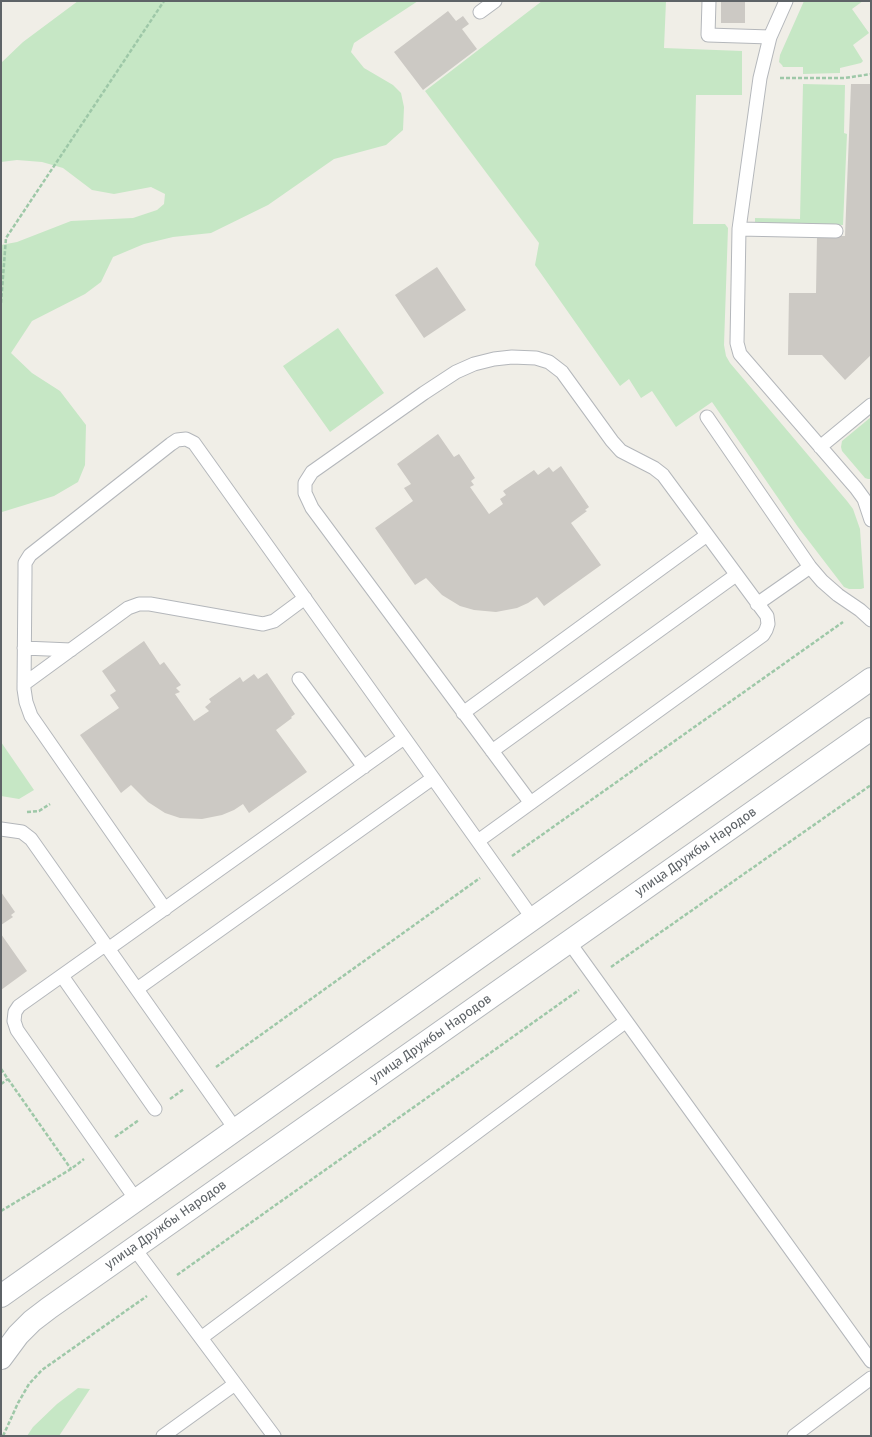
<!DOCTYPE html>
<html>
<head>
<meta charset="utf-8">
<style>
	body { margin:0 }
	#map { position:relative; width:872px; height:1437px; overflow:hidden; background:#f0eee7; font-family:"Fira Sans",sans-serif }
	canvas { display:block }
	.frame { position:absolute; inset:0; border:2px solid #5e6367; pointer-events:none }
</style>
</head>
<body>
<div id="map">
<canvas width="872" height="1437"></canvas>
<div class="frame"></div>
</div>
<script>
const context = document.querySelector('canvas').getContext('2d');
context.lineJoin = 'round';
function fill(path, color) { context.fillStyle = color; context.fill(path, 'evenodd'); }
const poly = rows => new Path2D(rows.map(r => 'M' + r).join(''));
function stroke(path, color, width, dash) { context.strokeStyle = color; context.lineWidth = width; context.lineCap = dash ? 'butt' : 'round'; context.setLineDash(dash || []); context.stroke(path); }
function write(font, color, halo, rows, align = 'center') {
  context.font = font + ' "Fira Sans",sans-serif'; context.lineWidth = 3; context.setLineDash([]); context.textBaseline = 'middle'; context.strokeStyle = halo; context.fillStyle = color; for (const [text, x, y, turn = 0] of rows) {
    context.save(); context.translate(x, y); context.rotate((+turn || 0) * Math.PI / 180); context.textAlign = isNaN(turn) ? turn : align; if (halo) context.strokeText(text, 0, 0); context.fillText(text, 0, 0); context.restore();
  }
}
const green = poly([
	[78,1,418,1,354,43,351,52,364,68,393,85,401,93,404,107,403,130,386,145,334,159,268,205,211,233,173,237,144,244,113,257,101,282,85,294,32,321,11,353,32,373,60,391,86,425,85,465,78,482,54,496,2,512,1,514,1,245,17,242,71,221,133,218,157,210,164,204,165,194,151,187,114,194,92,190,63,168,42,162,17,160,1,162,1,63,23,42],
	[542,1,666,1,664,48,742,51,742,95,696,95,693,224,725,224,728,228,724,345,726,356,730,363,847,501,853,509,860,529,864,588,861,589,849,589,844,587,798,527,712,402,676,427,652,391,641,398,629,379,620,386,535,265,539,243,425,91],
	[804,1,863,1,852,9,869,33,853,45,863,61,861,63,840,68,840,73,803,74,803,67,783,67,782,65,779,62,780,55],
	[803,84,845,85,844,133,847,134,843,225,755,223,755,218,800,219],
	[338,328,384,393,330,432,283,366],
	[871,417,871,479,868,479,865,478,842,451,841,447,842,441],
	[1,742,34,790,19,799,1,796],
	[78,1388,90,1389,59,1436,27,1436,33,1427,57,1404]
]);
const building = poly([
	[721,1,745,1,745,23,721,23],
	[448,11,456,21,463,16,469,24,462,29,477,49,423,90,394,52],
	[851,84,871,84,871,355,845,380,822,355,788,355,789,293,816,293,817,236,845,236],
	[437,267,466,310,424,338,395,295],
	[438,434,454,457,459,454,475,478,471,481,474,485,470,487,489,514,503,504,500,499,506,495,503,491,534,470,538,475,549,467,553,472,561,466,589,507,585,510,587,511,571,523,601,565,544,606,537,597,528,603,517,608,496,612,474,610,460,606,442,595,426,578,415,585,375,528,413,501,404,488,411,484,397,464],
	[144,641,160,665,164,662,181,685,176,688,180,692,175,694,194,721,209,711,205,707,211,702,209,699,240,677,243,682,254,674,258,679,267,673,295,714,291,717,292,718,276,730,307,772,249,813,243,804,234,810,222,815,202,819,180,818,165,813,148,802,131,785,121,793,80,735,119,708,110,695,116,691,102,671],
	[1,892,15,912,11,915,13,917,1,925],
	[1,934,27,971,1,990]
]);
const path = poly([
	[780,78,845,78,871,74],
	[1,303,6,238,164,1],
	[27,812,39,811,50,804],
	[512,856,843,622],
	[611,967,871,785],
	[216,1067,480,878],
	[1,1069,71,1169],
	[1,1084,8,1079],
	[170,1099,184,1089],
	[115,1137,139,1120],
	[1,1211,71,1169,84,1159],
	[177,1275,579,990],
	[3,1436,18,1403,29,1384,42,1370,147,1296]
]);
const service = poly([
	[709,1,708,35,770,37],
	[786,1,770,37,760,78,739,229,737,343,740,354,856,488,864,499,871,520],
	[480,12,495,1],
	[739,229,836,231],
	[707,417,810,567,822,581,838,595,860,610,871,620],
	[820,447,871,405],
	[757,604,810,567],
	[24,648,71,650],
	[299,679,364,767],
	[24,684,128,608,139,604,150,604,263,624,274,621,305,598],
	[463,713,707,535],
	[492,751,736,575],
	[1,829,22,832,31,839,236,1130],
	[478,841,763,635,766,630,768,624,767,616,663,475,654,468,621,451,612,441,562,372,549,362,536,358,512,357,494,359,474,364,456,372,424,393,312,472,305,483,305,493,312,508,530,802],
	[165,909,31,716,26,702,24,689,25,573,25,563,30,555,171,444,177,440,186,439,194,443,433,778],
	[569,942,871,1361],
	[105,945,19,1006,15,1012,14,1021,17,1030,137,1201],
	[108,949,404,738],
	[62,976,155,1109],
	[137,989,433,778,533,919],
	[134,1248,274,1436],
	[201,1338,625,1022],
	[163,1436,235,1384],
	[794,1436,871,1378]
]);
const secondary = poly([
	[1,1296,871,679],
	[1,1358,18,1335,32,1321,49,1308,871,729]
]);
const streetNames = [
	["улица Дружбы Народов",696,852,-35],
	["улица Дружбы Народов",431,1039,-35],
	["улица Дружбы Народов",166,1225,-35]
];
fill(green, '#c6e7c5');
fill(building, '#ccc9c4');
stroke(service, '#b4b7bb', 15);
stroke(secondary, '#b3b7bb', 24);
stroke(path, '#9ec8a8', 2.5, [4, 2]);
stroke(service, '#fff', 13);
stroke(secondary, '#fff', 22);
write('13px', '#5e6367', '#fff', streetNames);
</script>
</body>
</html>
